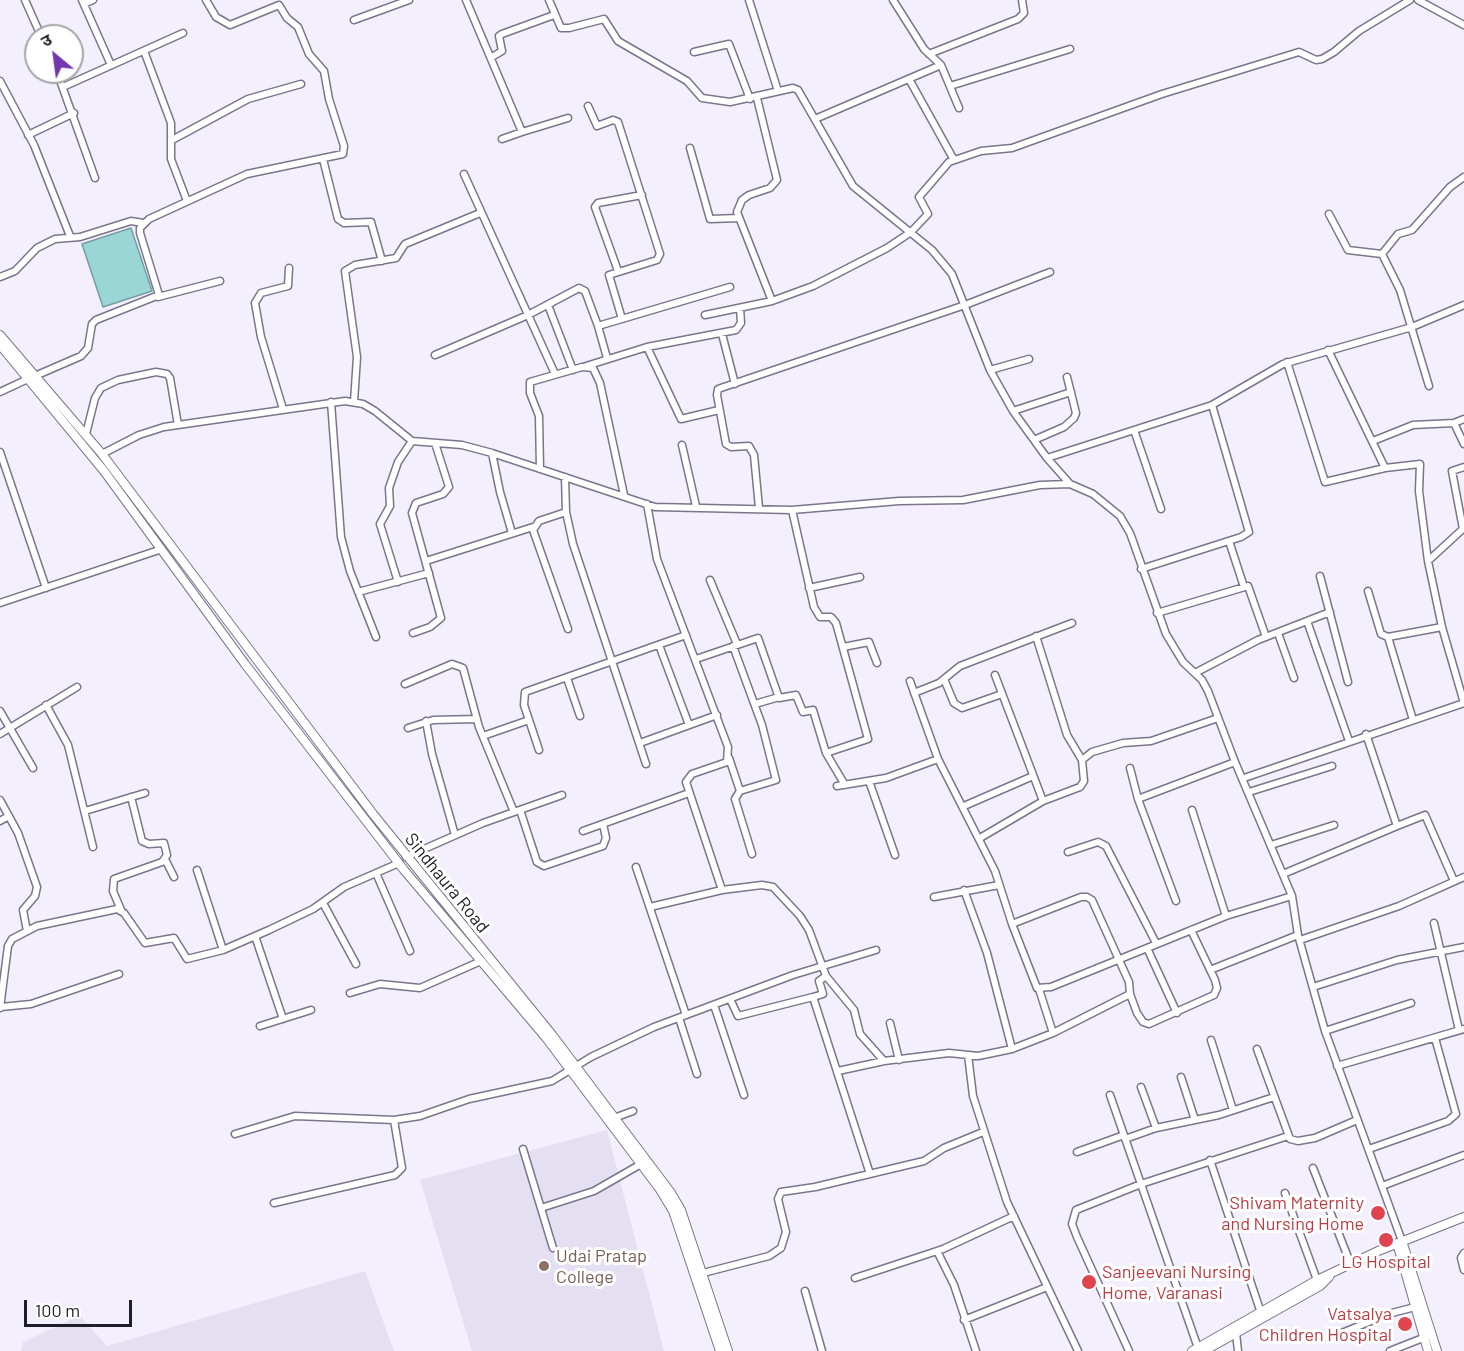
<!DOCTYPE html>
<html>
<head>
<meta charset="utf-8">
<style>
	body { margin:0 }
	#map { position:relative; width:1464px; height:1351px; overflow:hidden; background:#f3effd; font-family:Barlow,"Noto Sans Devanagari",sans-serif }
	canvas { display:block }
	.north { position:absolute; left:24px; top:24px; width:60px; height:60px; box-sizing:border-box; background:#fff; border:2px solid #a5a5a8; border-radius:50%; rotate:331deg; font-size:16px; font-weight:700; line-height:24px; text-align:center; color:#1f1d26 }
	.north::after { content:''; display:block; margin:auto; width:21px; height:27px; background:#7137ad; clip-path:polygon(50% 0,100% 100%,50% 72%,0 100%) }
	.scale { position:absolute; left:24px; top:1300px; width:108px; height:27px; box-sizing:border-box; border:3px solid #1f1d26; border-top:0; padding-left:8px; font-size:18px; line-height:21px; white-space:nowrap; color:#1f1d26; -webkit-text-stroke:4px #fff; paint-order:stroke }
</style>
</head>
<body>
<div id="map">
<canvas width="1464" height="1351"></canvas>
<div class="north">उ</div>
<div class="scale">100 m</div>
</div>
<script>
const context = document.querySelector('canvas').getContext('2d');
context.lineJoin = 'round';
function fill(path, color) { context.fillStyle = color; context.fill(path, 'evenodd'); }
const poly = rows => new Path2D(rows.map(r => 'M' + r).join(''));
function stroke(path, color, width, dash) { context.strokeStyle = color; context.lineWidth = width; context.lineCap = dash ? 'butt' : 'round'; context.setLineDash(dash || []); context.stroke(path); }
function write(font, color, halo, rows, align = 'center') {
  context.font = font + ' Barlow,sans-serif'; context.lineWidth = 6; context.setLineDash([]); context.textBaseline = 'middle'; context.strokeStyle = halo; context.fillStyle = color; for (const [text, x, y, turn = 0] of rows) {
    context.save(); context.translate(x, y); context.rotate((+turn || 0) * Math.PI / 180); context.textAlign = isNaN(turn) ? turn : align; if (halo) context.strokeText(text, 0, 0); context.fillText(text, 0, 0); context.restore();
  }
}
const built = poly([
	[607,1130,664,1351,472,1351,420,1180],
	[365,1271,394,1351,21,1351,23,1342,80,1316,107,1346]
]);
const water = poly([
	[131,228,152,291,103,307,82,244,131,228]
]);
const minor = poly([
	[25,0,41,36],
	[82,0,111,65],
	[466,0,522,132,568,118],
	[549,0,561,28,569,28,604,19,618,41,687,81,702,98,730,102,793,88,798,90,853,186,932,250,952,274,990,370,1013,411,1047,458,1070,484],
	[749,0,778,91],
	[893,0,924,49,941,65,959,108],
	[1418,0,1464,25],
	[84,4,93,0],
	[354,20,409,0],
	[144,51,171,123,171,159,187,201],
	[694,52,729,44,750,99],
	[929,54,1018,19,1024,13,1022,0],
	[492,57,502,51,499,36,502,34,554,15],
	[57,72,95,178],
	[909,79,954,160],
	[0,81,34,145,70,236],
	[950,86,1070,49],
	[63,87,183,33],
	[757,98,777,180,770,188,749,195,742,200,737,212,772,301],
	[588,106,597,126,613,120,618,122,660,254,657,260,609,275,622,319],
	[815,119,941,65],
	[28,135,74,113],
	[502,139,522,132],
	[172,140,248,99,301,84],
	[690,148,710,219,739,218],
	[323,159,338,219,344,223,371,222,382,261],
	[464,174,555,374],
	[1329,214,1348,250,1382,254,1400,290,1429,386],
	[1382,254,1398,234,1412,230,1450,187,1464,177],
	[618,271,595,207,598,203,642,195],
	[0,277,15,271,37,248,55,239,80,237,131,221,143,223],
	[158,297,220,281],
	[548,305,573,370],
	[705,315,772,301,813,286,887,248,911,232,928,214,919,197,949,162,981,151,1012,148,1162,94,1299,52,1316,60,1322,59,1334,52,1359,31,1410,0],
	[598,326,607,358],
	[722,334,735,384],
	[647,347,681,419,719,410],
	[1328,350,1385,468],
	[435,355,528,315,579,288,585,291,598,326,730,287],
	[1287,362,1325,482,1385,468,1420,464,1419,491,1428,561,1442,627,1464,703],
	[586,366,647,347,736,330,741,323,740,308],
	[990,370,1029,359],
	[35,376,81,356,88,348,92,324,96,320,159,295,140,233,140,228,149,219,247,174,343,154,344,146,329,99,324,71,309,54,298,27,287,18,279,5,230,25,216,17,206,0],
	[0,392,30,378],
	[331,402,341,537,350,571,376,637],
	[354,402,357,357,345,271,355,265,396,258,405,244,480,213],
	[283,409,261,337,255,303,261,293,288,286,289,268],
	[1013,411,1071,392],
	[1454,423,1464,444],
	[1134,430,1161,509],
	[86,434,95,398,101,388,118,380,156,372,167,374,170,378,178,425],
	[1034,440,1064,427,1074,418,1076,413,1067,377],
	[1373,441,1413,425,1454,423,1464,419],
	[682,445,696,506],
	[0,452,46,588],
	[492,453,500,492,512,533],
	[102,454,139,435,164,427,345,401,363,404,375,411,412,441,462,445,492,453,655,507,792,510,899,501,963,500,1040,485,1070,484,1093,494,1120,516,1130,533,1166,634,1183,662,1202,680,1208,691,1235,762,1292,896,1298,935,1325,1031,1402,1241],
	[1047,458,1212,405,1283,364,1412,327,1464,305],
	[540,469,539,416,530,393,530,382,582,367,593,368,600,383,624,495],
	[565,477,566,512,573,544,646,764],
	[647,504,657,559,728,747,727,762,692,774,686,782,722,890],
	[759,508,754,455,749,446,731,447,726,444,717,395,718,389,965,305,1050,272],
	[566,512,539,521,533,530,568,629],
	[1463,529,1452,471,1464,467],
	[1229,541,1244,587],
	[426,561,533,527],
	[1428,561,1464,528],
	[1141,569,1241,537,1249,532,1212,405],
	[1320,576,1348,682],
	[710,580,737,644],
	[398,582,380,524,390,506,389,488,398,462,412,441],
	[809,588,860,577],
	[1368,591,1381,634,1388,637,1442,627],
	[358,592,429,573],
	[0,603,162,549],
	[1157,613,1248,586,1266,637],
	[1307,621,1349,741],
	[413,633,430,627,441,618,412,513,416,503,443,494,449,487,435,443],
	[1278,633,1294,678],
	[1036,636,1067,735,1082,760],
	[1388,637,1413,720],
	[659,645,689,725],
	[733,646,762,725,776,780,740,791],
	[843,647,869,642,877,663],
	[696,659,758,638,779,698,796,695,803,712,813,710,826,753,868,739,836,623,831,617,820,617,814,607,792,510],
	[1195,673,1258,640,1330,612],
	[995,675,1043,801],
	[567,678,580,716],
	[944,679,954,703,962,708,1002,694],
	[910,681,938,759,995,871,1012,924,1037,988,1051,987,1226,916,1292,896],
	[405,684,452,664,463,668,479,727,514,812],
	[914,693,939,683,960,666,1072,623],
	[755,704,779,697],
	[46,705,68,745,93,847],
	[0,711,33,768],
	[426,721,432,754,455,835],
	[408,728,433,720,477,719],
	[0,734,77,687],
	[483,736,529,720],
	[640,743,717,715],
	[539,750,524,705,525,692,686,635],
	[826,753,845,785],
	[729,758,740,791,735,799,752,854],
	[1130,768,1138,799,1176,901],
	[1244,778,1464,703],
	[869,781,895,855],
	[837,786,886,778,938,759],
	[1249,792,1332,766],
	[1138,799,1235,762],
	[0,800,18,833,37,887,35,896,23,910,27,931],
	[964,806,1033,776],
	[520,810,537,862,544,866,603,846,606,838,603,824],
	[1192,810,1226,916],
	[85,811,145,793],
	[0,821,9,816],
	[1397,826,1425,815,1454,881],
	[583,831,689,793],
	[980,838,1043,801,1080,787,1084,781,1082,760,1092,752,1123,743,1151,741,1218,718],
	[1271,845,1334,825],
	[1068,852,1098,842,1106,846,1156,943],
	[406,857,483,823,562,795],
	[165,859,174,877],
	[636,867,686,1015],
	[197,870,223,950],
	[376,873,410,951],
	[1283,874,1397,826,1366,734],
	[964,890,987,953,1012,1049],
	[934,897,999,885],
	[323,903,356,964],
	[650,907,722,890,762,885,773,887,800,916,809,930,826,976,854,1010,860,1034,884,1061],
	[121,910,113,891,114,879,162,862,167,855,164,843,149,844,142,841,131,797],
	[1434,923,1459,1030],
	[255,936,283,1019],
	[1300,940,1399,906,1464,877],
	[1147,948,1177,1013],
	[1210,970,1298,935],
	[1313,987,1397,960,1464,947],
	[1039,989,1053,1033],
	[350,993,380,984,420,988,481,961],
	[1130,994,1137,1013,1143,1022,1149,1024,1214,995,1217,988,1215,980,1191,930],
	[813,997,823,994,819,981,826,976],
	[730,999,738,1016,813,997,870,1174],
	[714,1005,744,1095],
	[1,1007,31,1004,119,974],
	[0,1008,8,946,12,939,37,926,117,909,124,913,145,943,174,938,187,959,223,950,269,930,313,909,344,887,399,863],
	[679,1018,697,1074],
	[890,1023,899,1060],
	[260,1026,311,1010],
	[1325,1031,1411,1003],
	[1211,1040,1233,1110],
	[1257,1049,1290,1139,1298,1141,1315,1138,1357,1120],
	[968,1055,973,1096,1007,1202,1078,1351],
	[1337,1066,1464,1029],
	[838,1071,884,1061,949,1053,978,1056,1012,1049,1053,1033,1130,994,1129,982,1092,900,1087,897,1081,897,1012,924],
	[1181,1077,1195,1120],
	[1141,1087,1156,1128],
	[1110,1095,1198,1348],
	[614,1118,633,1111],
	[235,1134,295,1116,394,1120,420,1116,469,1099,552,1081,591,1057,654,1027,793,975,876,950],
	[1125,1139,1156,1128,1219,1115,1274,1097],
	[523,1149,553,1248],
	[1369,1149,1448,1121,1456,1114,1435,1038],
	[1077,1152,1124,1135],
	[1210,1160,1261,1313],
	[1313,1168,1351,1265],
	[1382,1186,1464,1155],
	[1285,1193,1317,1280],
	[274,1203,395,1175,402,1168,394,1120],
	[541,1208,594,1191,641,1164],
	[937,1251,954,1285,976,1351],
	[1464,1253,1461,1258,1464,1270],
	[703,1273,769,1256,781,1248,786,1232,778,1199,781,1192,815,1187,924,1161,944,1148,983,1132],
	[855,1278,943,1249,1014,1216],
	[805,1291,822,1351],
	[964,1320,1047,1287],
	[1236,1333,1238,1351],
	[1342,1333,1388,1314,1415,1307],
	[1129,1351,1077,1237,1072,1224,1076,1210,1141,1184,1288,1136],
	[1390,1351,1428,1336]
]);
const tertiary = poly([
	[0,335,102,454,373,814,553,1036,671,1193,681,1210,728,1351],
	[0,345,104,471,245,664,404,870,547,1039,659,1188,673,1211,720,1351],
	[1402,1241,1437,1351],
	[1397,1243,1428,1351],
	[1192,1351,1317,1280,1378,1251,1464,1217],
	[1204,1351,1320,1286,1329,1277]
]);
const markers = [
	[1378,1213,8,"#e0444e"],
	[1386,1240,8,"#e0444e"],
	[544,1266,6,"#8d6e63"],
	[1089,1282,8,"#e0444e"],
	[1405,1324,8,"#e0444e"]
];
const streetNames = [
	["Sindhaura Road",447,883,51]
];
const healthNames = [
	["Shivam Maternity",1364,1203],
	["and Nursing Home",1364,1224],
	["LG Hospital",1386,1262,"center"],
	["Sanjeevani Nursing",1102,1272,"left"],
	["Home, Varanasi",1102,1293,"left"],
	["Vatsalya",1392,1314],
	["Children Hospital",1392,1335]
];
const educationNames = [
	["Udai Pratap",556,1256],
	["College",556,1277]
];
fill(built, '#e4e0f2');
fill(water, '#9ad6d6');
stroke(water, '#759ea1', 1.5);
stroke(minor, '#7a758a', 9);
stroke(tertiary, '#7a758a', 10);
stroke(minor, '#fff', 6);
stroke(tertiary, '#fff', 8);
for (const [x, y, r, color] of markers) { const dot = new Path2D(); dot.arc(x, y, r, 0, 2 * Math.PI); context.fillStyle = color; context.fill(dot); stroke(dot, '#fff', 2); }
write('18px', '#1f1d26', '#fff', streetNames);
write('18px', '#be3a42', '#fff', healthNames, 'right');
write('18px', '#785e54', '#fff', educationNames, 'left');
</script>
</body>
</html>
